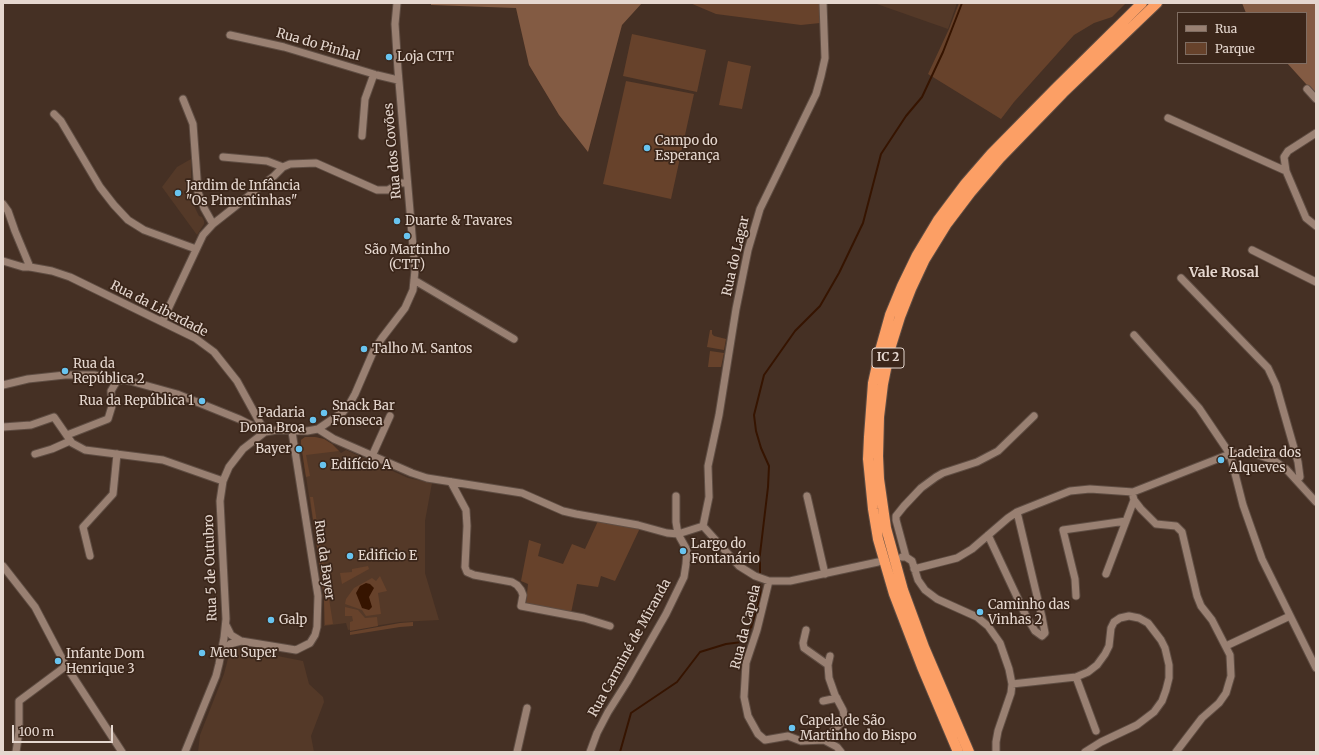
<!DOCTYPE html>
<html>
<head>
<meta charset="utf-8">
<style>
	body { margin:0 }
	#map { position:relative; width:1319px; height:755px; overflow:hidden; background:#453024; font-family:Merriweather,serif }
	canvas { display:block }
	.frame { position:absolute; inset:0; border:4px solid #e5d7cf; pointer-events:none }
	.legend { position:absolute; left:1177px; top:12px; width:130px; height:52px; box-sizing:border-box; background:#3b261a; border:1px solid #7f6d62; margin:0; padding:5px 7px; list-style:none; font-size:12px; color:#e5d7cf }
	.legend li { display:flex; align-items:center; gap:8px; height:20px }
	.legend b { width:20px; border:1px solid #7f6d62 }
	.scale { position:absolute; left:12px; top:725px; width:101px; height:18px; box-sizing:border-box; border:2px solid #e5d7cf; border-top:0; padding-left:5px; font-size:12px; line-height:14px; white-space:nowrap; color:#e5d7cf; -webkit-text-stroke:3px #3b261a; paint-order:stroke }
</style>
</head>
<body>
<div id="map">
<canvas width="1319" height="755"></canvas>
<div class="frame"></div>
<ul class="legend">
<li><b style="height:5px;background:#998072"></b>Rua</li>
<li><b style="height:11px;background:#67422b"></b>Parque</li>
</ul>
<div class="scale">100 m</div>
</div>
<script>
const context = document.querySelector('canvas').getContext('2d');
context.lineJoin = 'round';
function fill(path, color) { context.fillStyle = color; context.fill(path, 'evenodd'); }
const poly = rows => new Path2D(rows.map(r => 'M' + r).join(''));
function stroke(path, color, width, dash) { context.strokeStyle = color; context.lineWidth = width; context.lineCap = dash ? 'butt' : 'round'; context.setLineDash(dash || []); context.stroke(path); }
function write(font, color, halo, rows, align = 'center') {
  context.font = font + ' Merriweather,serif'; context.lineWidth = 3.5; context.setLineDash([]); context.textBaseline = 'middle'; context.strokeStyle = halo; context.fillStyle = color; for (const [text, x, y, turn = 0] of rows) {
    context.save(); context.translate(x, y); context.rotate((+turn || 0) * Math.PI / 180); context.textAlign = isNaN(turn) ? turn : align; if (halo) context.strokeText(text, 0, 0); context.fillText(text, 0, 0); context.restore();
  }
}
const built = poly([
	[874,3,957,3,948,29],
	[191,159,191,185,189,188,195,208,199,216,202,217,204,221,204,224,197,235,162,187,177,167],
	[305,437,315,437,324,439,332,444,341,453,346,450,408,478,432,483,425,521,425,573,439,620,400,622,348,630,346,623,324,626,324,599,322,580,301,444,301,440],
	[237,648,303,661,309,684,323,697,324,702,311,736,314,752,198,752,200,735,224,674,230,651]
]);
const green = poly([
	[690,3,819,3,820,23,801,25,716,14],
	[959,3,1126,3,1112,17,1094,23,1074,35,1014,102,1001,119,928,74,949,29],
	[632,34,706,50,697,92,623,76],
	[728,61,751,66,742,109,719,105],
	[626,81,694,94,671,199,603,184],
	[710,330,712,330,712,334,714,336,726,339,724,350,707,347],
	[710,351,724,353,721,367,708,367],
	[305,437,315,437,324,439,332,444,339,451,306,455,310,476,306,477,301,444,301,440],
	[310,497,313,497,333,624,325,625,324,599],
	[598,521,640,528,615,581,601,576,598,587,577,584,571,613,526,604,528,584,521,581,529,540,541,544,538,556,563,564,572,544,585,549],
	[368,566,369,569,342,584,340,573,352,572,352,569],
	[380,576,387,591,378,593,381,614,366,616,362,610,345,604,346,599,354,588,372,578,376,581],
	[345,607,358,610,365,618,377,617,378,626,350,631,350,622,353,621,352,616,345,616],
	[413,622,413,626,400,627,350,635,350,632,400,623]
]);
const forest = poly([
	[431,3,642,3,622,25,588,152,559,115,529,65,516,8,431,5],
	[1242,3,1316,3,1316,95,1287,63,1306,63,1306,13,1246,13]
]);
const water = poly([
	[366,583,370,584,374,588,369,597,372,607,369,610,362,608,356,593,360,586]
]);
const stream = poly([
	[760,573,760,554,768,487,769,466,761,448,756,431,754,415,764,375,795,331,820,306,839,273,863,223,881,154,906,116,922,97,943,52,962,3],
	[620,752,631,713,677,682,700,652,726,644,742,642,751,627,761,595,760,585]
]);
const minor = poly([
	[230,35,284,47,377,75,398,80],
	[1307,89,1316,99],
	[183,99,193,124,198,192,204,208,213,224],
	[54,114,61,121,100,187,114,205,128,220,144,230,196,249],
	[1168,118,1286,171],
	[1316,133,1288,151,1284,157,1286,171,1306,218,1316,226],
	[362,136,365,99,374,74],
	[223,157,267,161,283,167],
	[3,204,8,211,15,231,30,267],
	[1252,250,1316,282],
	[3,261,23,267,30,267,52,271,70,277,195,338,214,352,237,381,265,432],
	[1181,278,1268,368,1276,385,1298,462,1300,477,1297,480],
	[414,280,514,339],
	[162,322,203,235,213,224,274,176,283,167,290,164,316,163,377,190,388,190,400,183,407,183],
	[1134,335,1199,408,1230,454,1243,505,1262,559,1316,668],
	[3,385,28,379,65,375,94,375,130,381,177,394,239,419,265,432],
	[3,427,31,425,54,417,72,443,85,450,163,460,223,481],
	[318,429,334,439,412,473,427,478,522,493,563,511,576,514,638,525,667,533,678,534,703,526],
	[67,435,108,419,112,406,111,391,118,379],
	[35,454,52,449,70,441],
	[372,456,390,416],
	[451,482,466,510,467,526,465,567,467,572,474,575,512,582,517,585,521,590,523,595,521,606,584,618,610,626],
	[807,496,825,574],
	[1134,500,1141,509,1156,524,1176,526,1182,532,1197,596,1201,606,1212,620,1230,655,1231,676,1226,693,1219,703,1202,718,1176,752],
	[703,526,709,497,708,466,719,415,736,309,748,250,760,209,816,94,821,76,825,58,823,3],
	[703,526,739,566,755,576,769,581,790,581,878,562],
	[988,535,1026,616,1035,631,1042,636,1045,633,1042,617,1017,512],
	[90,556,83,527,113,494,117,454],
	[902,557,906,557,912,561,918,580,925,590,937,599,977,617,988,626,1000,643,1009,669,1012,684,1011,693,998,731,996,742,996,752],
	[906,557,896,520,896,516,904,506,921,488,936,477,943,473,977,462,998,451,1034,416],
	[3,566,35,607,66,666,122,752],
	[914,569,957,558,972,549,1008,518,1017,512,1070,491,1090,489,1133,492,1230,454,1238,453,1255,454,1273,460,1286,469,1316,502],
	[1106,574,1134,500,1133,496],
	[769,581,757,630,746,663,744,697,748,716,758,734,765,740,788,736,801,741,824,740,837,747,841,752],
	[1076,596,1075,579,1063,530,1126,521],
	[226,625,231,635,241,641],
	[806,630,803,643,804,648,828,665],
	[1226,646,1290,616],
	[222,653,230,644,241,641,296,650,310,643,315,635,317,627,318,596,292,432],
	[1076,677,1096,731],
	[1012,684,1076,677,1088,672,1097,665,1105,654,1109,646,1111,628,1114,622,1120,618,1129,616,1139,618,1148,623,1161,640,1165,648,1169,665,1169,678,1166,690,1162,701,1154,712,1137,725,1101,742,1085,752],
	[823,701,837,698],
	[824,740,842,722,844,715,843,710,835,695,829,678,828,665,830,656],
	[16,752,19,731,19,701,66,666],
	[185,752,216,676,219,664,224,638,226,619,220,501,223,481,229,467,243,449,265,432,277,430,307,431,318,429,343,412,350,403,355,394,374,350,382,338,405,308,413,290,415,270,398,70,395,24,397,3],
	[517,752,527,708],
	[590,752,597,733,608,712,627,682,666,614,684,577,686,564,687,550,678,534,676,522,676,496]
]);
const highway = poly([
	[958,752,922,667,894,594,878,539,873,509,868,459,869,437,873,383,881,347,890,315,902,286,917,255,938,220,965,184,991,154,1056,88,1142,3],
	[969,752,924,647,903,590,886,528,879,479,878,456,879,417,883,384,890,349,900,317,911,289,925,259,946,225,971,192,1000,158,1063,93,1157,3]
]);
const markers = [
	[389,57,4,"#68c4f0"],
	[647,148,4,"#68c4f0"],
	[178,193,4,"#68c4f0"],
	[397,221,4,"#68c4f0"],
	[407,236,4,"#68c4f0"],
	[364,349,4,"#68c4f0"],
	[65,371,4,"#68c4f0"],
	[202,401,4,"#68c4f0"],
	[324,413,4,"#68c4f0"],
	[313,420,4,"#68c4f0"],
	[299,449,4,"#68c4f0"],
	[1221,460,4,"#68c4f0"],
	[323,465,4,"#68c4f0"],
	[683,551,4,"#68c4f0"],
	[350,556,4,"#68c4f0"],
	[980,612,4,"#68c4f0"],
	[271,620,4,"#68c4f0"],
	[202,653,4,"#68c4f0"],
	[58,661,4,"#68c4f0"],
	[792,728,4,"#68c4f0"]
];
const shields = [
	[888,358,32]
];
const shieldNames = [
	["IC 2",888,358]
];
const streetNames = [
	["Rua do Pinhal",318,45,16],
	["Rua dos Covões",393,151,-95],
	["Rua do Lagar",736,256,-77],
	["Rua da Liberdade",159,309,27],
	["Rua da Bayer",324,560,82],
	["Rua 5 de Outubro",211,568,-92],
	["Rua da Capela",746,627,-76],
	["Rua Carminé de Miranda",630,648,-61]
];
const poiNames = [
	["Loja CTT",397,57],
	["Campo do",655,141],
	["Esperança",655,156],
	["Jardim de Infância",186,186],
	["\"Os Pimentinhas\"",186,201],
	["Duarte & Tavares",405,221],
	["São Martinho",407,250,"center"],
	["(CTT)",407,265,"center"],
	["Talho M. Santos",372,349],
	["Rua da",73,364],
	["República 2",73,379],
	["Rua da República 1",194,401,"right"],
	["Snack Bar",332,406],
	["Fonseca",332,421],
	["Padaria",305,413,"right"],
	["Dona Broa",305,428,"right"],
	["Bayer",291,449,"right"],
	["Ladeira dos",1229,453],
	["Alqueves",1229,468],
	["Edifício A",331,465],
	["Largo do",691,544],
	["Fontanário",691,559],
	["Edificio E",358,556],
	["Caminho das",988,605],
	["Vinhas 2",988,620],
	["Galp",279,620],
	["Meu Super",210,653],
	["Infante Dom",66,654],
	["Henrique 3",66,669],
	["Capela de São",800,721],
	["Martinho do Bispo",800,736]
];
const neighbourhoodNames = [
	["Vale Rosal",1224,273]
];
fill(built, '#543928');
fill(green, '#67422b');
fill(forest, '#835b43');
fill(water, '#361400');
stroke(stream, '#361400', 2);
stroke(minor, '#5f4d43', 9);
stroke(highway, '#5f4d43', 12);
stroke(minor, '#998072', 7);
stroke(highway, '#fc9f65', 10);
for (const [x, y, r, color] of markers) { const dot = new Path2D(); dot.arc(x, y, r, 0, 2 * Math.PI); context.fillStyle = color; context.fill(dot); stroke(dot, '#3b261a', 1.5); }
for (const [x, y, w] of shields) { const box = new Path2D(); box.roundRect(x - w / 2, y - 10, w, 20, 3); context.fillStyle = '#3b261a'; context.fill(box); stroke(box, '#e5d7cf', 1); }
write('bold 12px', '#e5d7cf', null, shieldNames);
write('13px', '#e5d7cf', '#3b261a', streetNames);
write('13px', '#e5d7cf', '#3b261a', poiNames, 'left');
write('bold 14px', '#e5d7cf', '#3b261a', neighbourhoodNames);
</script>
</body>
</html>
